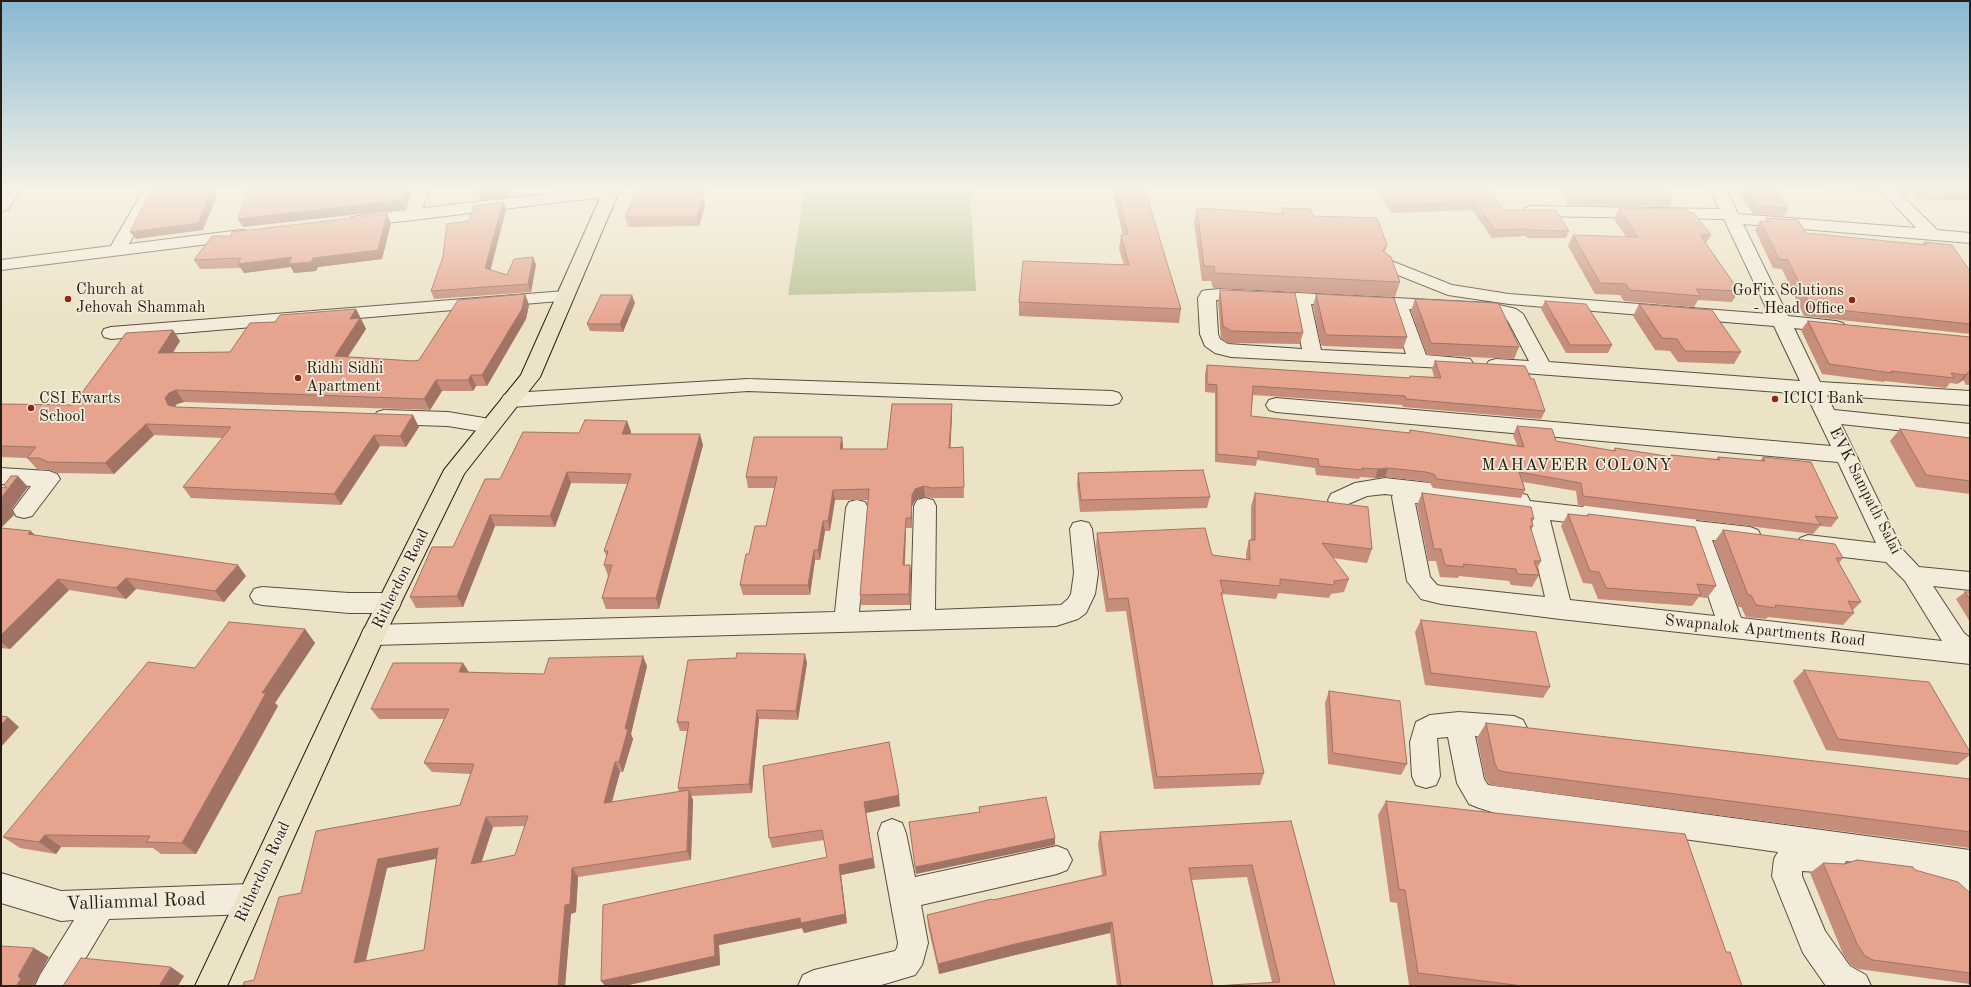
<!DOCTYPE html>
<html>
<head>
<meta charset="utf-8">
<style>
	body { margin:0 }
	#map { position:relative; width:1971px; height:987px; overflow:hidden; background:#ece2c6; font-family:"Old Standard TT",serif }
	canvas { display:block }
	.frame { position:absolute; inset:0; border:2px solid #281d14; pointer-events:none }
</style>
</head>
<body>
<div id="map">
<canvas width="1971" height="987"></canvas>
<div class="frame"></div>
</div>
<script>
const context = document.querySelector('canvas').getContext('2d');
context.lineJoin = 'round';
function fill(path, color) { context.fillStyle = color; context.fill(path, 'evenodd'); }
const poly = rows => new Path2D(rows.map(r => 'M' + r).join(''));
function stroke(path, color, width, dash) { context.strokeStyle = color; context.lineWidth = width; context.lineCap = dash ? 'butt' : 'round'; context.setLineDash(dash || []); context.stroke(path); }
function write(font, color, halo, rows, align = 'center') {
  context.font = font + ' "Old Standard TT",serif'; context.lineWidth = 3.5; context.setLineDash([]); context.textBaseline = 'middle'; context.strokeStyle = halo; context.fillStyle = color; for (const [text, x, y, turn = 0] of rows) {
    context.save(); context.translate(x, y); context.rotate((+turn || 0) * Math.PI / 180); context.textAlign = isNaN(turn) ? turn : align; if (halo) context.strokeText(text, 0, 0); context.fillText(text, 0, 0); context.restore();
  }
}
const green = poly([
	[805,187,970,187,976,291,788,295]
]);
const minor = poly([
	[7,187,23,187,7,210,1,212,1,195,7,187],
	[145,187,161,187,129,244,241,230,247,231,249,235,247,239,241,240,1,270,1,260,111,246,145,187],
	[413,187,429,187,423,208,608,187,617,188,619,191,617,194,611,196,413,220,358,226,352,225,350,221,352,217,358,216,406,210,413,187],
	[1709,187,1725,187,1738,214,1916,228,1878,187,1894,187,1937,230,1970,233,1970,243,1743,224,1788,316,1836,321,1843,323,1845,327,1843,331,1836,333,1794,328,1820,382,1970,391,1970,405,1827,395,1834,410,1970,424,1970,438,1841,424,1902,549,1919,567,1970,572,1970,590,1933,586,1964,633,1970,638,1970,664,1560,619,1441,604,1421,599,1407,581,1392,497,1393,495,1385,494,1367,496,1339,508,1331,506,1328,500,1331,494,1355,483,1385,478,1519,493,1527,495,1530,501,1583,507,1585,503,1593,501,1686,511,1694,513,1697,519,1696,521,1750,527,1758,530,1761,536,1758,542,1750,545,1712,540,1741,618,1942,641,1905,581,1886,562,1808,553,1800,550,1796,544,1800,538,1808,535,1876,543,1838,462,1276,412,1269,410,1266,405,1269,400,1276,398,1831,446,1806,394,1496,371,1489,369,1486,365,1489,361,1496,359,1529,361,1508,321,1502,317,1490,313,1409,309,1426,355,1470,359,1473,363,1470,367,1463,369,1231,357,1215,353,1205,346,1200,334,1198,298,1202,291,1208,290,1220,289,1491,303,1516,309,1523,314,1549,362,1800,381,1774,326,1509,304,1448,295,1383,269,1380,265,1383,261,1389,260,1452,285,1509,294,1769,314,1724,219,1531,216,1525,214,1523,211,1525,208,1531,206,1719,209,1709,187],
	[1216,300,1293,303,1302,349,1228,344,1220,339,1218,334,1216,300],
	[1311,304,1391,308,1406,354,1321,350,1311,304],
	[1460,502,1492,506,1495,512,1526,517,1545,597,1441,586,1437,585,1430,577,1415,503,1451,507,1459,505,1460,502],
	[1550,520,1610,527,1618,525,1621,520,1657,524,1656,526,1659,532,1688,537,1715,616,1570,600,1550,520],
	[565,291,571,292,574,296,571,300,111,339,104,337,102,333,104,329,111,327,565,291],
	[748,379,1112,391,1119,393,1122,398,1119,403,1112,405,748,391,511,407,504,405,501,400,504,395,511,393,748,379],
	[384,410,448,412,490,419,497,421,500,426,497,431,490,433,448,426,384,424,377,422,374,417,377,412,384,410],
	[1,468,49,471,57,474,60,479,32,516,24,518,16,516,13,510,31,486,1,484,1,468],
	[925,498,933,500,936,506,935,610,1061,605,1068,599,1071,594,1074,573,1070,529,1073,523,1081,521,1089,523,1092,529,1098,573,1095,594,1086,613,1078,619,1056,626,373,645,364,642,361,635,364,628,373,625,835,612,846,508,849,502,857,500,865,502,868,508,859,612,911,610,914,506,917,500,925,498],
	[262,587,349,593,389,593,398,596,401,603,398,610,389,613,349,613,262,605,254,603,250,596,254,589,262,587],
	[1459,712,1514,716,1523,720,1527,728,1523,736,1514,740,1475,736,1484,779,1488,785,1970,850,1970,910,1959,905,1944,891,1901,879,1897,868,1846,861,1842,869,1832,873,1802,871,1802,876,1825,931,1850,966,1866,975,1871,986,1826,986,1803,953,1772,876,1774,859,1778,852,1495,813,1479,808,1469,804,1457,783,1448,737,1437,738,1440,776,1436,785,1426,788,1416,785,1412,776,1410,742,1416,722,1430,715,1459,712],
	[892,819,902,823,906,833,915,877,1057,846,1067,850,1072,860,1067,870,1057,874,921,905,928,943,922,965,915,975,878,986,798,986,803,975,814,970,895,951,897,948,898,943,878,833,882,823,892,819],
	[1,873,61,891,250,884,261,889,265,899,261,909,250,914,109,919,69,986,35,986,40,975,74,920,61,921,1,903,1,873]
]);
const major = poly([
	[605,187,621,187,540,377,464,474,385,635,227,986,195,986,361,635,444,470,521,375,605,187]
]);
const wall = poly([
	[638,187,707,187,703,197,705,206,699,226,628,227,625,217],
	[1114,187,1144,187,1181,309,1179,323,1019,316,1019,302,1124,265,1119,249,1121,235,1123,235,1113,195],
	[1378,187,1487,187,1504,210,1569,231,1566,238,1527,238,1526,236,1492,238,1472,210,1391,213,1377,191],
	[1559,187,1662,187,1673,199,1670,207,1568,205],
	[1736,187,1775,187,1788,208,1784,216,1753,214],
	[1825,187,1887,187,1882,193,1828,190],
	[1895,187,1970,187,1970,201,1918,199,1915,196,1904,195],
	[503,202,506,210,490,270,507,275,533,257,536,265,531,292,434,299,431,291,469,221],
	[1197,208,1281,214,1282,208,1313,216,1387,245,1385,252,1400,282,1395,297,1213,288,1211,281,1202,281,1194,223],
	[1619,208,1711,235,1706,243,1739,291,1732,302,1698,300,1694,307,1624,301,1620,295,1595,294,1568,246,1573,235,1626,237,1614,219],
	[387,214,391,223,382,259,318,267,316,271,294,273,291,267,244,273,241,268,200,269,194,260,231,236],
	[1766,218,1806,233,1922,245,1924,242,1970,271,1970,334,1804,316,1782,269,1773,268,1755,230,1760,221,1764,222],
	[1220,290,1303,333,1300,344,1228,343,1221,338,1218,302],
	[525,294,529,305,526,319,487,386,476,386,473,391,442,391,430,410,184,402,177,404,174,407,419,427,406,447,380,446,341,505,191,498,183,487,223,438,154,435,114,474,58,473,49,470,37,469,27,458,1,457,1,404,73,405,180,341,173,352,230,352,275,322,356,309,366,329,348,357,414,361,419,360],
	[1316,294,1407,337,1403,349,1324,346,1321,345,1313,306],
	[1415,299,1519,347,1514,359,1427,355,1411,311],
	[1545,301,1612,345,1608,353,1566,353,1541,309],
	[635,303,623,332,590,331,587,324],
	[1639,304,1741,352,1734,364,1678,362,1670,351,1655,350,1633,316],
	[1808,321,1970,337,1970,385,1966,385,1963,380,1957,384,1950,383,1946,388,1885,381,1884,382,1822,374,1801,330],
	[1435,361,1545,411,1541,419,1403,407,1402,405,1253,395,1251,416,1409,433,1410,430,1517,445,1513,435,1517,426,1556,441,1613,451,1615,448,1670,457,1671,455,1716,459,1718,457,1760,461,1763,457,1838,518,1831,527,1820,526,1813,534,1578,505,1576,491,1523,482,1525,490,1521,498,1433,488,1430,483,1422,481,1385,477,1375,478,1360,477,1359,479,1316,475,1315,468,1257,460,1256,466,1215,462,1215,393,1205,392,1205,374,1207,365,1409,378,1410,376,1434,377,1432,369],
	[952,415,950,447,963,447,964,498,933,498,925,497,916,499,912,506,912,528,906,528,905,565,910,565,911,575,910,605,861,605,860,595,868,500,835,500,830,531,825,531,820,560,815,560,810,595,743,595,740,585,749,554,766,526,775,488,748,488,746,477,842,437,843,449,887,449],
	[627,421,631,432,630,434,703,445,659,609,606,609,602,598,608,576,604,565,607,557,604,551,627,484,571,483,555,527,495,526,463,607,416,608,410,597,453,547,500,479,579,433],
	[1900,429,1970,438,1970,494,1916,487,1890,441],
	[1078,473,1210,497,1207,508,1080,512,1077,485],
	[1255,493,1372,549,1367,563,1333,558,1349,579,1344,592,1331,594,1329,598,1278,593,1276,599,1223,594,1222,597,1264,773,1260,785,1154,789,1126,611,1106,612,1096,547,1097,533,1212,555,1246,559,1246,553,1249,540,1251,540,1251,506],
	[1422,493,1534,519,1532,522,1533,526,1531,531,1541,561,1537,569,1539,575,1532,587,1511,585,1509,581,1459,576,1458,578,1440,577,1436,561,1428,561,1417,505],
	[1568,514,1586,516,1588,514,1716,586,1707,598,1699,597,1692,606,1598,599,1592,584,1583,583,1561,526],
	[1,528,31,531,34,535,246,576,224,602,136,589,126,599,69,590,10,649,1,648],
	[1723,530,1843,558,1839,563,1861,602,1853,610,1854,613,1843,625,1768,617,1766,619,1746,617,1741,607,1738,607,1714,542],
	[1965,592,1970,592,1970,622,1956,599],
	[1421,620,1550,687,1543,698,1425,685,1415,632],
	[305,629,315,643,275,703,278,706,196,854,161,854,153,848,61,847,56,854,20,848,3,837,195,668],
	[463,663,469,672,544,674,647,666,631,734,633,739,623,772,620,772,612,802,679,792,678,788,687,731,680,731,677,722,807,663,798,720,759,719,752,793,691,796,693,800,691,860,578,877,576,912,571,914,565,986,243,986,254,980,301,893,460,805,471,774,432,772,424,763,444,719,379,719,371,709],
	[525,826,515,855,481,862,493,827],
	[436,859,424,950,366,961,387,868],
	[1804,670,1970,752,1970,755,1957,765,1826,750,1793,681],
	[1329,691,1407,764,1401,775,1328,764,1325,703],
	[1486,723,1970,779,1970,848,1495,786,1489,784,1485,778,1477,738],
	[763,766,900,806,866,813,875,868,841,875,847,923,804,933,802,928,719,945,720,965,624,986,605,986,827,857,824,840,772,848,769,838],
	[1386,801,1726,952,1742,986,1418,986,1409,985,1397,903,1390,902,1378,815],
	[1291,821,1335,986,1272,982,1247,877,1192,880,1213,986,1117,986,1110,933,1011,956,939,974,928,926,927,915,1102,875,1098,844,1100,832],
	[1823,863,1915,870,1970,893,1970,984,1858,969,1851,965,1843,954,1810,873]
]);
const shadedWall = poly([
	[209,187,216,187,214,191,217,196,203,230,136,239,130,232,208,189],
	[406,187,412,187,405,209,243,227,238,219],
	[429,187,435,187,435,189,430,190],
	[507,187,512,187,509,197,481,200,478,192],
	[702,187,707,187,703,197,705,206,699,226,697,217,698,197],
	[503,202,506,210,489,276,485,268],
	[387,214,391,223,382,259,318,267,316,271,294,273,291,267,244,273,238,264,292,257,313,258],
	[533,257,536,265,531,292,528,284],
	[525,294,529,305,526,319,487,386,482,375],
	[632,295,635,303,623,332,620,324],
	[356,309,366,329,341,367,335,356,350,319],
	[173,330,180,341,166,364,158,353],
	[1970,371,1963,380,1957,384,1965,375],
	[471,375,476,386,473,391,468,380],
	[436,380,442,391,430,410,424,399],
	[176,390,184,402,177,404,173,409,168,405,165,398,169,393],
	[952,404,952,415,950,458,949,448],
	[413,415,419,427,406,447,400,436],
	[627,421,631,432,626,445,622,434],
	[146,424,154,435,114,474,105,463],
	[700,434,703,445,659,609,656,598],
	[374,435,380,446,341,505,334,494],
	[842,437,843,447,842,460,840,449],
	[1388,468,1385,477,1375,478,1378,469],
	[567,472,571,483,555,527,550,516],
	[18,476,28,487,12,509,14,515,1,528,1,498],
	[924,486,925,497,916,499,912,506,912,528,911,518,912,495,915,489],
	[833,490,835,500,830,531,828,521],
	[490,515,495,526,463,607,457,596],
	[906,518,906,528,904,575,903,565],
	[823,521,825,531,820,560,818,550],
	[31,531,41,542,28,534],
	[814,550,815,560,810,595,808,585],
	[238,565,246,576,224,602,215,591],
	[910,565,911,575,910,605,909,594],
	[126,578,136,589,126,599,116,588],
	[58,579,69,590,10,649,1,642,1,635],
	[305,629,315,643,275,703,278,706,196,854,182,843,262,693],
	[805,654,807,663,798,720,796,711],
	[643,656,647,666,631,734,633,739,623,772,619,762,625,729],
	[463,663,469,673,459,672],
	[757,710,759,719,752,793,749,784],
	[8,717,19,727,1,747,1,725],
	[615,762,620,772,609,812,604,803],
	[689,790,693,800,691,860,687,851],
	[899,795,900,806,866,813,875,868,841,875,847,923,804,933,802,928,719,945,720,965,624,986,605,986,601,981,714,935,839,865,864,802],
	[486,817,493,827,478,873,471,864],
	[45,835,61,847,56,854,39,842],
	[1055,838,1055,845,916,874,915,867],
	[438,848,445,857,387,868,363,971,354,963,378,859],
	[572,868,578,877,576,912,571,914,565,986,558,986,565,905],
	[1112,922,1110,933,1011,956,939,974,938,964,1011,945],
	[34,948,49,957,34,985,35,986,16,986,18,976],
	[171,967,184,976,178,986,159,986]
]);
const building = poly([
	[153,187,209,187,208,189,212,189,198,223,130,232,153,187],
	[249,187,406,187,401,200,238,219,249,187],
	[480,187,507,187,507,189,478,192,480,187],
	[638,187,702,187,698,197,703,197,697,217,625,217,638,187],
	[1116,187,1144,187,1181,309,1019,302,1023,261,1129,265,1121,235,1128,234,1116,187],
	[1381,187,1487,187,1504,210,1556,210,1569,231,1530,230,1529,229,1495,230,1475,202,1393,205,1381,187],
	[1566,187,1662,187,1673,199,1571,198,1566,187],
	[1745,187,1775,187,1788,208,1757,206,1745,187],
	[1908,187,1970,187,1970,193,1924,191,1920,188,1909,187,1908,187],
	[503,202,485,268,507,275,514,259,533,257,528,284,431,291,444,254,443,255,447,224,469,221,474,206,503,202],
	[1197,208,1283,214,1282,208,1311,209,1313,216,1377,218,1387,245,1383,251,1391,257,1400,282,1215,273,1214,266,1204,266,1197,208],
	[1619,208,1687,209,1690,213,1694,213,1711,235,1700,235,1739,291,1696,289,1701,296,1630,290,1626,284,1600,283,1573,235,1638,237,1619,208],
	[387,214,378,250,313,258,311,262,289,264,292,257,238,264,241,258,194,260,212,236,231,236,232,232,387,214],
	[1766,218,1798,220,1806,233,1927,245,1924,242,1952,245,1970,271,1970,324,1811,307,1788,260,1779,259,1760,221,1769,222,1766,218],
	[1220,290,1295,293,1303,333,1231,331,1223,326,1220,290],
	[525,294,522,309,482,375,471,375,468,380,436,380,424,399,176,390,169,393,165,398,168,405,176,407,413,415,400,436,374,435,334,494,183,487,231,427,146,424,105,463,48,462,39,458,27,458,36,447,1,446,1,404,73,405,126,333,173,330,158,353,230,352,250,323,275,322,280,315,356,309,350,319,360,318,335,356,414,361,419,360,458,300,525,294],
	[1316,294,1394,298,1407,337,1327,335,1325,333,1316,294],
	[601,295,632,295,620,324,587,324,601,295],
	[1415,299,1495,303,1499,304,1519,347,1431,343,1415,299],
	[1545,301,1586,304,1612,345,1570,345,1545,301],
	[1639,304,1712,310,1741,352,1685,351,1677,339,1662,338,1639,304],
	[1808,321,1970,337,1970,371,1965,375,1951,373,1954,378,1891,371,1892,373,1829,364,1808,321],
	[1435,361,1525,366,1531,379,1534,379,1545,411,1406,399,1405,396,1253,386,1251,416,1410,433,1410,430,1524,447,1517,426,1552,429,1556,441,1615,451,1615,448,1672,457,1671,455,1720,460,1718,457,1765,461,1763,457,1811,462,1838,518,1815,516,1821,525,1583,496,1581,483,1519,472,1525,490,1437,479,1434,474,1426,472,1388,468,1378,469,1362,468,1363,470,1319,466,1318,459,1258,451,1258,458,1217,454,1217,385,1207,384,1207,365,1410,378,1410,376,1441,378,1435,361],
	[892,404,952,404,949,448,963,447,964,487,932,488,924,486,915,489,912,495,911,518,906,518,903,565,910,565,909,594,860,595,869,489,833,490,828,521,823,521,818,550,814,550,808,585,740,585,746,554,749,554,755,526,766,526,777,477,746,477,754,437,842,437,840,449,887,449,892,404],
	[585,420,627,421,622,434,700,434,656,598,602,598,612,565,604,565,608,551,604,551,631,474,567,472,550,516,490,515,457,596,410,597,432,547,453,547,485,479,500,479,523,432,579,433,585,420],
	[1900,429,1970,438,1970,481,1926,475,1900,429],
	[1203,470,1210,497,1081,500,1078,473,1203,470],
	[11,476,18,476,1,498,3,504,1,506,1,487,7,488,4,485,11,476],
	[1255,493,1368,507,1372,549,1322,543,1349,579,1334,581,1334,585,1280,579,1280,586,1220,580,1223,592,1221,593,1264,773,1157,777,1128,598,1108,599,1097,533,1205,528,1212,555,1250,560,1249,540,1255,540,1255,493],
	[1422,493,1531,507,1534,519,1531,518,1533,526,1530,526,1541,561,1534,561,1539,575,1517,574,1516,569,1463,564,1464,567,1445,565,1441,549,1434,549,1422,493],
	[1568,514,1588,516,1588,514,1695,527,1716,586,1697,584,1701,595,1606,588,1599,572,1590,571,1568,514],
	[1,528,31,531,28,534,238,565,215,591,126,578,116,588,58,579,1,635,1,528],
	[1723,530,1835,544,1843,558,1836,558,1861,602,1848,601,1854,613,1775,605,1776,608,1756,605,1751,595,1748,595,1723,530],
	[1965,592,1970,592,1970,600,1965,592],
	[1421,620,1536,632,1550,687,1431,673,1421,620],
	[229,622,305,629,262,693,266,693,182,843,146,842,150,836,45,835,39,842,3,837,148,662,195,668,229,622],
	[737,653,805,654,796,711,757,710,749,784,678,788,689,722,677,722,688,660,736,658,737,653],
	[643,656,625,729,628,729,619,762,615,762,604,803,689,790,687,851,572,868,570,904,565,905,558,986,243,986,244,982,254,980,279,897,301,893,316,831,460,805,474,764,424,763,449,709,371,709,393,663,463,663,459,672,544,674,549,658,643,656],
	[528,816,515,855,471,864,486,817,528,816],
	[438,848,424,950,354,963,378,859,438,848],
	[1804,670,1929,682,1970,752,1970,754,1838,739,1804,670],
	[1329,691,1400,701,1407,764,1333,753,1329,691],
	[1,716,8,717,1,725,1,716],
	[1486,723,1970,779,1970,832,1505,772,1498,770,1495,764,1486,723],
	[889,742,899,795,864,802,873,858,839,865,845,914,801,923,800,918,714,935,715,956,601,981,603,905,827,857,822,830,769,838,763,766,889,742],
	[1046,797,1055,838,915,867,909,822,980,812,979,807,1046,797],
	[1386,801,1685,834,1726,952,1730,952,1742,986,1523,986,1418,973,1405,890,1399,889,1386,801],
	[1291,821,1335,986,1214,986,1280,982,1252,865,1189,868,1213,986,1121,986,1112,922,1011,945,938,964,927,915,992,899,993,900,1106,875,1100,832,1291,821],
	[1857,860,1913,867,1915,870,1958,882,1970,893,1970,973,1873,960,1865,956,1857,944,1823,863,1845,864,1857,860],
	[1,946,34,948,18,976,21,979,16,986,1,986,1,946],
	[81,958,171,967,159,986,63,986,81,958]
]);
const markers = [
	[68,299,4,"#8f2418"],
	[1852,300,4,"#8f2418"],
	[298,378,4,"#8f2418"],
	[1775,399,4,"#8f2418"],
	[31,408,4,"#8f2418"]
];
const poiNames = [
	["Church at",76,290],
	["Jehovah Shammah",76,308],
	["GoFix Solutions",1844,291,"right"],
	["- Head Office",1844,309,"right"],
	["Ridhi Sidhi",306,369],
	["Apartment",306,387],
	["CSI Ewarts",39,399],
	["School",39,417],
	["ICICI Bank",1783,399]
];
const streetNames = [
	["EVK Sampath Salai",1865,491,63],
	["Ritherdon Road",401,579,-64],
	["Swapnalok Apartments Road",1765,631,6],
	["Ritherdon Road",263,872,-65]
];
const neighbourhoodNames = [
	["MAHAVEER COLONY",1577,466]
];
const nearStreetnames = [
	["Valliammal Road",136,902,-2]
];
fill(green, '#b8c395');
stroke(minor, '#594e40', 2);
stroke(major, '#281d14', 2);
fill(minor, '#f3ecda');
fill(major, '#ece2c6');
fill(wall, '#c68d7b');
fill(shadedWall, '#a17364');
fill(building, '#e6a48f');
stroke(building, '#a17364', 1);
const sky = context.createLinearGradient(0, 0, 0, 325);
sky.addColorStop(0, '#88b8d3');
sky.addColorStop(0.58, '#f6f2e5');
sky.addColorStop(1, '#f6f2e500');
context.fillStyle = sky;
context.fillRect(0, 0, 1971, 325);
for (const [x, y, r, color] of markers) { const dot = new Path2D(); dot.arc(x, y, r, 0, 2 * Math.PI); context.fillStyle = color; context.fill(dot); stroke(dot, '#f3ecda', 1.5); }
write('16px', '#281d14', '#f3ecda', poiNames, 'left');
write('16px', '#281d14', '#f3ecda', streetNames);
context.letterSpacing = '1px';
write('17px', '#281d14', '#f3ecda', neighbourhoodNames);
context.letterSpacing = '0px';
write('19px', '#281d14', '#f3ecda', nearStreetnames);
</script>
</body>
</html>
